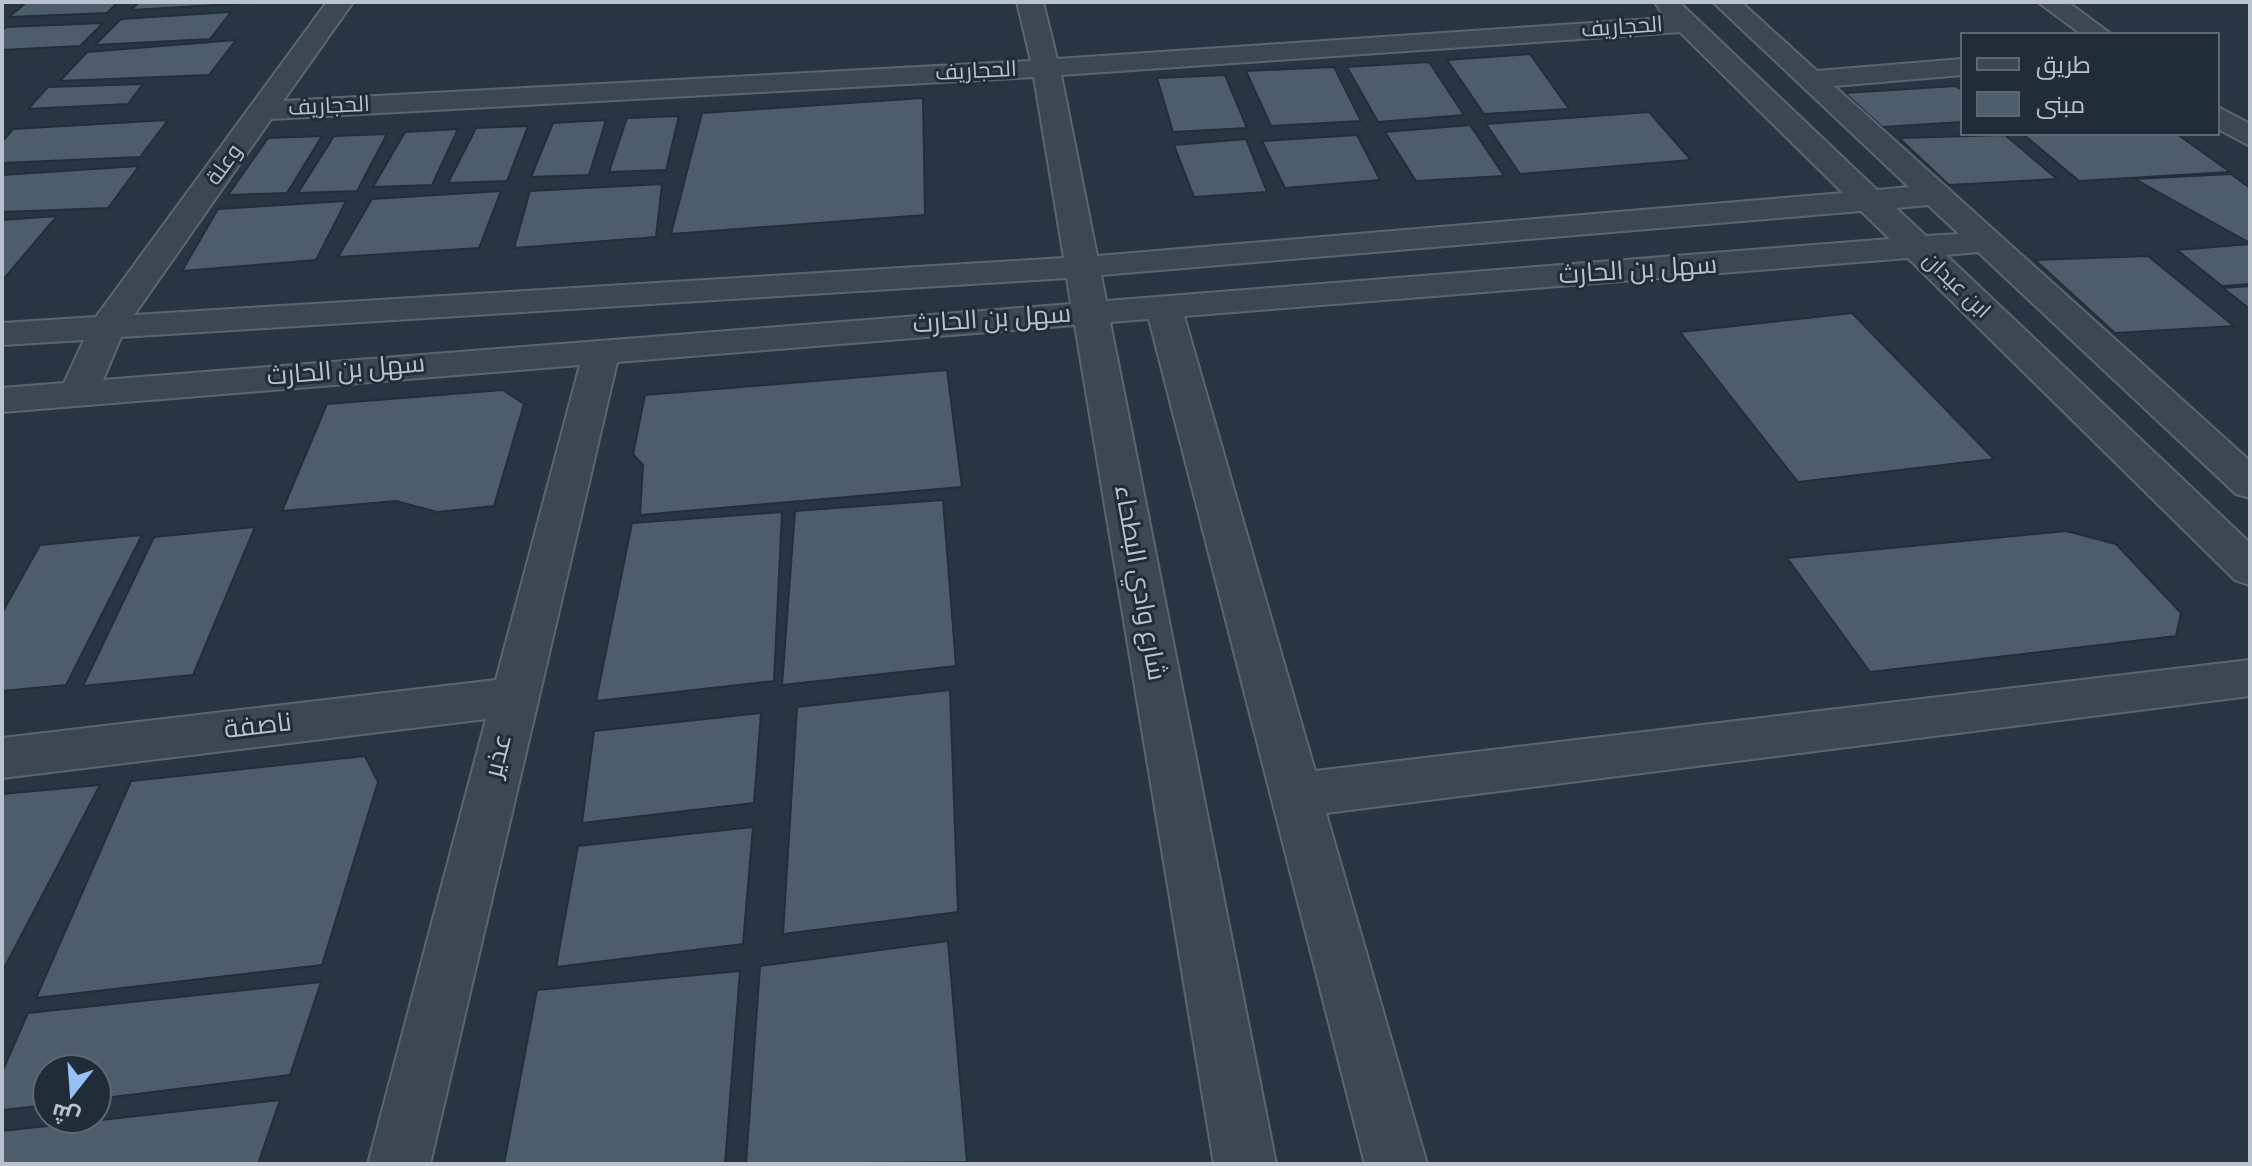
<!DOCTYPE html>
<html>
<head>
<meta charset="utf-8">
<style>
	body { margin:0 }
	#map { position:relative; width:2252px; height:1166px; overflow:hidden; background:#283644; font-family:"Archivo Narrow",Cairo,sans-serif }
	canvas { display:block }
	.frame { position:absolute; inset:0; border:4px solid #bac2cd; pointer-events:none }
	.legend { position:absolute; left:1960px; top:32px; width:260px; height:104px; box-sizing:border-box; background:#212c39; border:2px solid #5e6874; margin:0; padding:10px 14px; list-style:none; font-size:24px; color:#bac2cd }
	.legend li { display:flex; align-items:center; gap:16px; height:40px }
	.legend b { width:40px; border:2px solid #5e6874 }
	.north { position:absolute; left:32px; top:1054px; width:80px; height:80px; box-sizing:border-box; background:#212c39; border:2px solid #5e6874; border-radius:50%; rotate:197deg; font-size:22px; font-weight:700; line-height:32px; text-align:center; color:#bac2cd }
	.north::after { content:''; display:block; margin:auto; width:28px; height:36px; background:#95c1f7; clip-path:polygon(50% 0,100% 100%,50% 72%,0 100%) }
</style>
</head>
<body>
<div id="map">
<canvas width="2252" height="1166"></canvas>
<div class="frame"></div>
<ul class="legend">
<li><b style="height:10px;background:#3c4753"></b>طريق</li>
<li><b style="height:22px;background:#4e5d6c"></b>مبنى</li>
</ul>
<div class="north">ش</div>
</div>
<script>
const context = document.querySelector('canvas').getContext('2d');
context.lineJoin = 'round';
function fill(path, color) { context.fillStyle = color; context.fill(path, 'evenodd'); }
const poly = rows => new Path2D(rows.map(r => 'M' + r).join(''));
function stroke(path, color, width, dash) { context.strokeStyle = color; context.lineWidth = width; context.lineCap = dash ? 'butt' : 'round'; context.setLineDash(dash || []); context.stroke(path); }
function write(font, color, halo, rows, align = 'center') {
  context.font = font + ' "Archivo Narrow",Cairo,sans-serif'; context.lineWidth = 6; context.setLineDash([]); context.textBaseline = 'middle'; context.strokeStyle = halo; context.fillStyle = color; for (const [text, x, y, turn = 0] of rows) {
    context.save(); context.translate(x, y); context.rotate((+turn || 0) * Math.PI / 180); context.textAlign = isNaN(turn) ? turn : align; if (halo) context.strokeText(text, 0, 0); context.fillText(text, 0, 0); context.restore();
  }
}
const building = poly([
	[27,2,118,2,107,13,9,17,27,2],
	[139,2,266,2,131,10,139,2],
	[231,12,210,39,95,45,121,19,231,12],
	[103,23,80,46,2,50,2,30,7,27,103,23],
	[236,40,209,75,60,81,87,52,236,40],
	[1530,54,1569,109,1484,114,1447,60,1530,54],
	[1429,62,1464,115,1378,122,1347,67,1429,62],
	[1334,67,1361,121,1271,126,1246,71,1334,67],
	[1225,75,1247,128,1173,132,1157,78,1225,75],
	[143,84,128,104,28,109,48,87,143,84],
	[1955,86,1962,90,1962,122,1882,127,1845,93,1955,86],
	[923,98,925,215,671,234,702,113,923,98],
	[1649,112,1691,160,1520,174,1486,124,1649,112],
	[679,116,666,170,609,172,627,118,679,116],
	[168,120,140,157,2,163,2,142,13,129,168,120],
	[606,120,589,175,531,177,553,123,606,120],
	[1470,125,1504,176,1416,181,1385,132,1470,125],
	[528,126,507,181,448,183,476,128,528,126],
	[458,129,432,185,373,187,405,132,458,129],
	[387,134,357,191,298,193,334,136,387,134],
	[2023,134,2177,134,2230,172,2079,181,2023,134],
	[1357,135,1380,180,1285,188,1262,141,1357,135],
	[2005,135,2057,179,1949,185,1899,138,2005,135],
	[322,136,287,193,228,195,268,138,322,136],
	[1246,139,1267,192,1194,197,1174,145,1246,139],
	[139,166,108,208,2,212,2,175,139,166],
	[2231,174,2250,188,2250,243,2135,179,2231,174],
	[662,184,656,237,514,248,530,191,662,184],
	[501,191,479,248,338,257,372,199,501,191],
	[346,201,316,260,182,271,218,209,346,201],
	[57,216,2,281,2,220,57,216],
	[2250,244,2250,284,2222,286,2177,250,2250,244],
	[2148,256,2234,326,2115,333,2035,260,2148,256],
	[2250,286,2250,309,2223,288,2250,286],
	[1852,313,1994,459,1798,482,1680,332,1852,313],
	[947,370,962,487,640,515,643,465,633,454,645,395,947,370],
	[503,390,524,404,494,506,437,512,396,501,282,511,327,404,503,390],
	[943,500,956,666,782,685,795,511,943,500],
	[782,512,774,681,596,701,632,523,782,512],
	[255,527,193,675,83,686,154,537,255,527],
	[2066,531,2116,544,2181,613,2176,636,1870,672,1787,558,2066,531],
	[142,535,66,685,2,691,2,613,40,545,142,535],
	[950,690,958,912,783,934,797,707,950,690],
	[761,713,754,803,582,823,594,731,761,713],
	[365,756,378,782,322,965,36,998,131,781,365,756],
	[100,785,2,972,2,794,100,785],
	[753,827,743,944,556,967,578,846,753,827],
	[948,941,967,1162,746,1164,760,966,948,941],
	[740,971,725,1164,504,1164,537,990,740,971],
	[321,982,290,1075,96,1099,96,1070,48,1070,48,1105,2,1110,2,1072,28,1013,321,982],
	[280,1100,258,1164,2,1164,2,1131,280,1100]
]);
const minor = poly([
	[327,2,353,2,283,101,1031,61,1017,2,1043,2,1057,59,1665,18,1655,2,1679,2,1877,190,1909,187,1713,2,1741,2,1817,71,1962,59,1962,75,1834,86,2250,461,2250,498,2236,494,1978,252,1946,255,2250,543,2250,585,2235,580,1908,258,1184,316,1315,771,2250,660,2250,696,1326,813,1427,1164,1365,1164,1149,319,1110,322,1276,1164,1214,1164,1075,325,617,362,430,1164,368,1164,486,719,2,778,2,738,496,680,580,365,2,412,2,388,64,383,84,340,2,345,2,323,96,317,327,2],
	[1680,32,1843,193,1097,256,1061,75,1680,32],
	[1034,77,1064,258,134,315,271,119,1034,77],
	[1928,205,1959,234,1926,236,1896,208,1928,205],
	[1861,211,1890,239,1106,301,1101,275,1861,211],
	[1067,278,1071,304,103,380,121,337,1067,278],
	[2038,2,2068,2,2111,34,2081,34,2038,2],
	[2218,107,2250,124,2250,146,2218,129,2218,107]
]);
const farStreetnames = [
	["الحجاريف",1622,28,-4],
	["الحجاريف",976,72,-3],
	["الحجاريف",329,107,-3],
	["وعلة",225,165,-54],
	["ابن عيدان",1956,286,44]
];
const streetNames = [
	["سهل بن الحارث",1638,271,-4],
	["سهل بن الحارث",992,320,-4],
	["سهل بن الحارث",346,371,-5],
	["شارع وادي البطحاء",1139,583,80],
	["ناصفة",258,727,-7],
	["عذير",499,756,-76]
];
fill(building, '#4e5d6c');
stroke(building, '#232e3b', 2);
stroke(minor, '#5b6571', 4);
fill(minor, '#3c4753');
write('22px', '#bac2cd', '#212c39', farStreetnames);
write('26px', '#bac2cd', '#212c39', streetNames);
</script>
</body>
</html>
